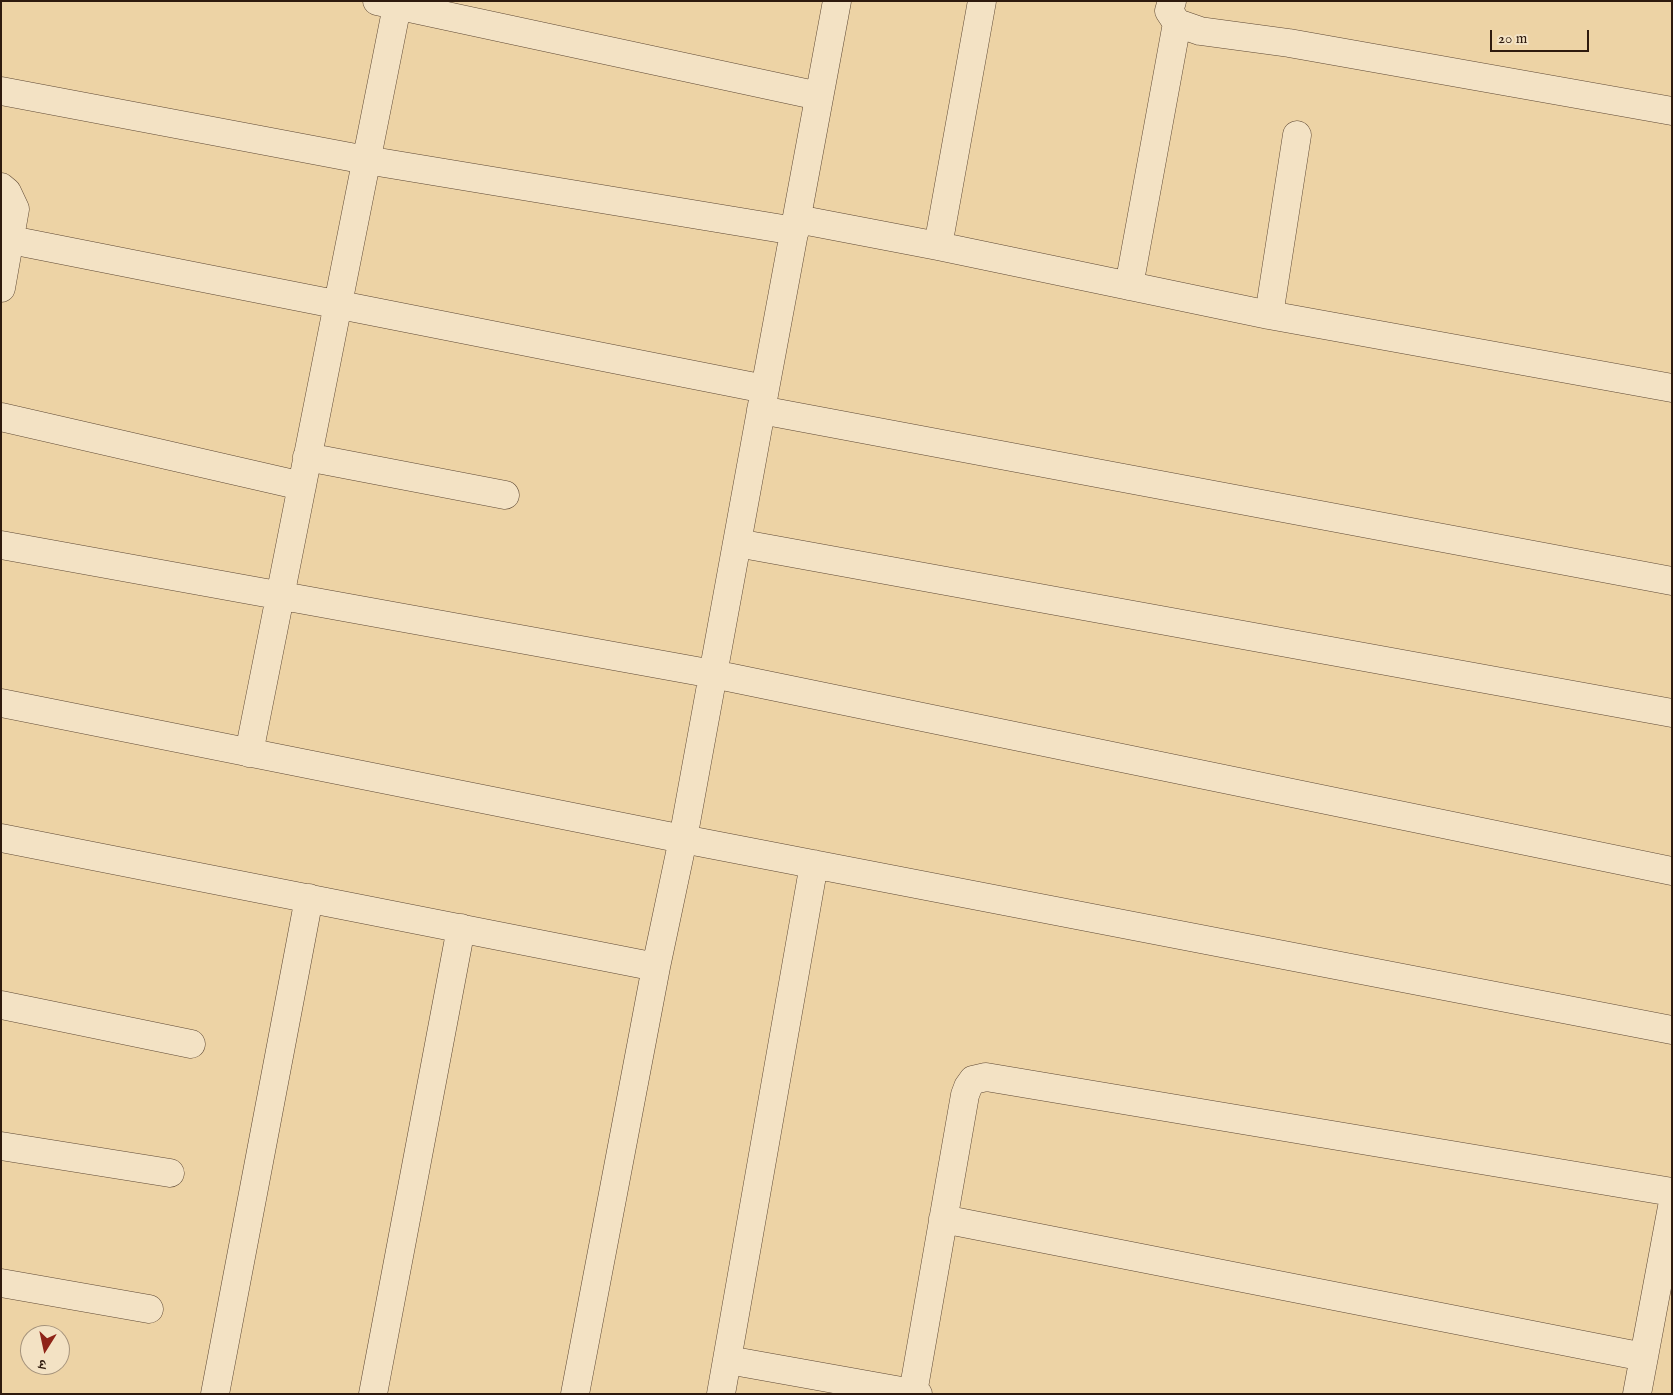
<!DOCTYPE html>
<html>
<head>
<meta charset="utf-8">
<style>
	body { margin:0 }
	#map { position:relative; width:1673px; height:1395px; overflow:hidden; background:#edd3a5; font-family:"IM FELL English","Noto Serif Devanagari",serif }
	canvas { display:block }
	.frame { position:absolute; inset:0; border:2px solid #2e1a0e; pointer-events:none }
	.north { position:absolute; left:20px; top:1325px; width:50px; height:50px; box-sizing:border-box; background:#f3e2c4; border:1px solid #a4927b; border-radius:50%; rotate:190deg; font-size:14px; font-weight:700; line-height:20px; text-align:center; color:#2e1a0e }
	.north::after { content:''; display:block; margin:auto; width:18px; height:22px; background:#8f2418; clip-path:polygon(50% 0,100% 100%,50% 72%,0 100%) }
	.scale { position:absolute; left:1490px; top:30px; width:99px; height:22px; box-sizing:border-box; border:2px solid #2e1a0e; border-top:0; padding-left:6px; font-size:15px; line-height:18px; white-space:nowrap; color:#2e1a0e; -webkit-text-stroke:4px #f3e2c4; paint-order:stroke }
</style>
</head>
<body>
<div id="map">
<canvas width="1673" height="1395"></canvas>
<div class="frame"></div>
<div class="north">उ</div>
<div class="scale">20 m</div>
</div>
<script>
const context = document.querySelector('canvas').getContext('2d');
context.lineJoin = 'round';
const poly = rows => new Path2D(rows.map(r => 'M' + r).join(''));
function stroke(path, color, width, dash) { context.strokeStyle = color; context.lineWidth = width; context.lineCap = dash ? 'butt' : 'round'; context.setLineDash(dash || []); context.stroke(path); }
const minor = poly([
	[377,1,819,96],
	[1172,1,1169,11,1177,23,1200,31,1289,43,1672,111],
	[1,91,366,160,795,231],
	[1,187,7,192,15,209,1,288],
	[797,219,938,246,1269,315,1672,388],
	[11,240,765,389],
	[938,246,982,1],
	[1129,286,1177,23],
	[1269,315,1297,135],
	[761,410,1672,581],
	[1,417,302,486],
	[307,457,505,495],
	[737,543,1672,713],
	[1,545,713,674,1672,871],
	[1,703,683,839,1672,1030],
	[249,753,398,1],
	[1,838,656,967],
	[1,1005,191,1044],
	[1,1146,170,1173],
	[943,1219,1644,1357],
	[1,1283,149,1309],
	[728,1360,918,1394],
	[913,1393,965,1095,968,1087,973,1080,986,1077,1672,1192],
	[215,1394,309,898],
	[373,1394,461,928],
	[575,1394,656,967,683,839,765,389,837,1],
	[721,1394,814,864],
	[1637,1394,1672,1207]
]);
stroke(minor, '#5e4834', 29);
stroke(minor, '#f3e2c4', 28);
</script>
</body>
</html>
